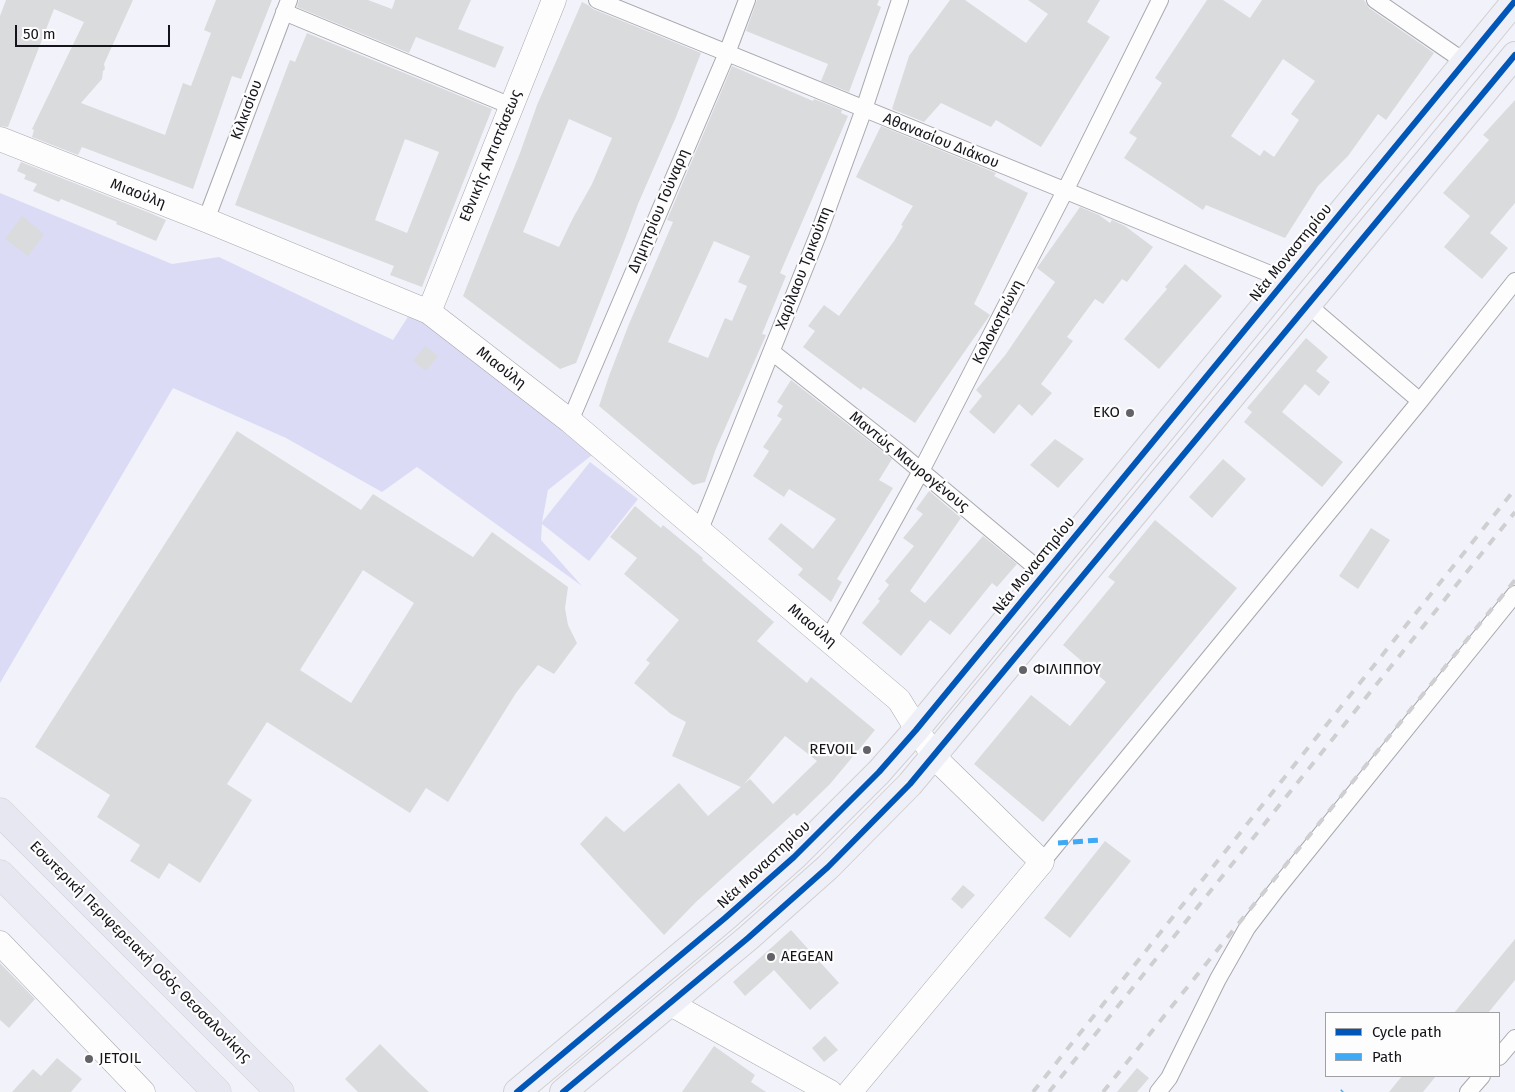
<!DOCTYPE html>
<html>
<head>
<meta charset="utf-8">
<style>
	body { margin:0 }
	#map { position:relative; width:1515px; height:1092px; overflow:hidden; background:#f2f2fa; font-family:"Fira Sans",sans-serif }
	canvas { display:block }
	.legend { position:absolute; left:1325px; top:1012px; width:175px; height:65px; box-sizing:border-box; background:#fdfdfd; border:1px solid #a0a0a2; margin:0; padding:6px 9px; list-style:none; font-size:15px; color:#14141a }
	.legend li { display:flex; align-items:center; gap:10px; height:25px }
	.legend b { width:25px; border:1px solid #a0a0a2 }
	.scale { position:absolute; left:15px; top:25px; width:155px; height:22px; box-sizing:border-box; border:2px solid #14141a; border-top:0; padding-left:6px; font-size:15px; line-height:18px; white-space:nowrap; color:#14141a; -webkit-text-stroke:4px #fdfdfd; paint-order:stroke }
</style>
</head>
<body>
<div id="map">
<canvas width="1515" height="1092"></canvas>
<ul class="legend">
<li><b style="height:6px;background:#0057b8"></b>Cycle path</li>
<li><b style="height:6px;background:#3fa9f5"></b>Path</li>
</ul>
<div class="scale">50 m</div>
</div>
<script>
const context = document.querySelector('canvas').getContext('2d');
context.lineJoin = 'round';
function fill(path, color) { context.fillStyle = color; context.fill(path, 'evenodd'); }
const poly = rows => new Path2D(rows.map(r => 'M' + r).join(''));
function stroke(path, color, width, dash) { context.strokeStyle = color; context.lineWidth = width; context.lineCap = dash ? 'butt' : 'round'; context.setLineDash(dash || []); context.stroke(path); }
function write(font, color, halo, rows, align = 'center') {
  context.font = font + ' "Fira Sans",sans-serif'; context.lineWidth = 4.5; context.setLineDash([]); context.textBaseline = 'middle'; context.strokeStyle = halo; context.fillStyle = color; for (const [text, x, y, turn = 0] of rows) {
    context.save(); context.translate(x, y); context.rotate((+turn || 0) * Math.PI / 180); context.textAlign = isNaN(turn) ? turn : align; if (halo) context.strokeText(text, 0, 0); context.fillText(text, 0, 0); context.restore();
  }
}
const green = poly([
	[0,193,172,264,219,257,393,340,413,309,592,455,548,490,542,522,590,462,638,499,589,561,542,524,541,540,582,586,417,467,382,492,286,438,173,388,0,683]
]);
const building = poly([
	[6,0,133,0,104,64,105,69,103,71,102,79,81,103,165,135,183,83,191,86,211,33,204,30,216,0,272,0,241,79,232,76,193,189,82,147,78,155,32,137,34,130,32,129,84,22,54,9,8,127,0,126,0,16],
	[299,0,368,0,392,9,395,0,471,0,458,29,504,47,495,68,416,37,409,53,297,7],
	[757,0,879,0,877,5,881,7,849,92,821,81,828,64,746,31],
	[950,0,965,0,1026,43,1048,14,1028,0,1100,0,1087,22,1110,37,1041,147,996,120,991,127,941,103,924,122,892,109,909,56],
	[1207,0,1223,0,1250,18,1262,0,1364,0,1369,8,1434,53,1386,120,1378,114,1348,156,1318,186,1285,238,1206,205,1203,210,1124,158,1137,138,1129,133,1162,83,1155,78],
	[1283,59,1315,81,1291,114,1299,120,1274,157,1264,150,1260,156,1231,136],
	[582,2,588,5,593,9,701,53,676,117,638,204,625,239,576,363,560,369,463,296,520,153,537,105],
	[569,119,612,138,592,184,573,218,559,247,523,232],
	[307,33,492,109,422,287,390,275,394,266,235,205,290,60,295,62],
	[405,139,439,152,407,233,375,220],
	[732,66,813,101,814,99,842,110,841,113,848,116,780,273,786,276,762,334,766,335,715,451,705,482,693,485,599,406,609,376,629,324,673,222,667,220],
	[714,241,750,256,738,282,747,286,732,321,725,318,708,358,668,342],
	[1515,100,1515,203,1490,233,1508,248,1482,279,1444,247,1470,216,1443,193,1489,140,1483,135],
	[881,126,996,173,994,176,1028,193,974,304,990,315,915,423,863,387,861,390,803,347,815,331,808,326,824,305,839,316,894,241,903,226,901,225,913,206,856,177],
	[21,162,150,213,166,220,156,241,116,224,117,222,61,199,59,202,33,191,37,184,24,179,26,175,17,171],
	[1080,207,1099,215,1110,223,1112,220,1125,226,1153,247,1127,282,1122,279,1103,304,1095,299,1067,337,1073,341,1041,384,1052,393,1032,416,1019,404,994,434,969,412,982,396,976,390,1006,354,1055,282,1037,268],
	[22,216,44,234,28,256,5,239],
	[1185,264,1222,296,1159,369,1124,339,1167,289,1165,287],
	[1306,338,1328,357,1316,371,1330,382,1319,396,1305,384,1282,412,1343,462,1322,487,1244,422,1252,412,1247,408],
	[425,346,438,356,426,371,413,361],
	[791,380,892,459,879,480,893,488,837,579,842,582,831,602,798,575,803,569,768,539,781,523,813,549,836,519,789,489,784,497,753,476,769,451,763,447,782,419,777,416,783,406,777,402],
	[237,431,361,510,373,494,473,557,492,532,568,587,565,608,568,625,577,643,554,674,538,665,516,693,448,802,426,788,410,813,267,722,227,784,252,800,200,883,169,863,159,879,130,861,140,845,97,817,110,795,35,747],
	[363,570,414,603,351,703,300,670],
	[1055,439,1084,459,1058,488,1030,465],
	[1223,459,1246,479,1212,518,1189,497],
	[929,491,961,518,910,591,925,603,983,536,1017,564,997,587,992,583,950,635,930,620,901,656,862,623,880,601,878,599,889,585,885,581,914,546,903,538,923,514,916,509],
	[635,506,661,528,663,525,703,558,702,560,774,622,757,641,807,683,811,677,875,730,830,784,797,816,794,813,696,902,664,935,580,844,606,816,624,832,679,783,708,816,741,787,672,756,686,722,671,714,634,683,650,663,646,660,679,620,624,574,637,558,610,537],
	[785,736,817,761,773,804,750,779,744,784],
	[1155,520,1237,588,1043,822,974,764,1031,695,1070,726,1106,682,1063,645,1115,582,1108,577],
	[1371,528,1390,540,1358,589,1339,576],
	[1105,841,1131,861,1070,938,1044,918],
	[963,885,975,895,962,909,951,899],
	[791,930,839,983,810,1010,774,970,745,996,733,982],
	[1515,939,1515,980,1488,1013,1454,1013],
	[0,963,35,999,9,1028,0,1020],
	[825,1036,838,1050,824,1062,812,1048],
	[380,1044,410,1074,429,1092,358,1092,345,1079],
	[714,1046,755,1075,751,1082,766,1092,682,1092],
	[57,1058,82,1079,71,1092,12,1092,33,1069,41,1076],
	[1137,1068,1149,1078,1137,1092,1117,1092],
	[1402,1076,1436,1076,1423,1092,1389,1092]
]);
const street = poly([
	[597,0,1285,280],
	[1375,0,1465,62],
	[284,12,511,106],
	[206,220,289,0],
	[1308,305,1420,401],
	[772,352,896,450,1044,574],
	[570,421,727,53,747,0],
	[699,532,818,235,864,109,900,0],
	[828,639,921,471,1065,191,1160,0],
	[1042,862,1420,401,1515,281],
	[1499,1057,1515,1038],
	[1158,1092,1169,1078,1218,979,1247,928,1276,890,1515,594],
	[1468,1092,1482,1076]
]);
const secondary = poly([
	[0,139,206,220,429,312,570,421,899,700,934,757,1042,862,850,1092],
	[429,312,554,0],
	[0,943,143,1092],
	[669,1003,830,1092]
]);
const primary = poly([
	[517,1092,725,918,794,857,879,772,916,730,1515,1],
	[563,1092,748,938,828,867,910,784,1515,55]
]);
const highway = poly([
	[0,812,280,1092],
	[0,874,217,1092]
]);
const rail = poly([
	[1033,1092,1515,489],
	[1049,1092,1515,512],
	[1103,1092,1515,580]
]);
const quiet = poly([
	[1058,843,1100,840],
	[1342,1092,1343,1091]
]);
const cycleway = poly([
	[517,1092,725,918,794,857,879,772,916,730,1515,1],
	[563,1092,748,938,828,867,910,784,1515,55]
]);
const markers = [
	[1130,413,5,"#626268"],
	[1023,670,5,"#626268"],
	[867,750,5,"#626268"],
	[771,957,5,"#626268"],
	[89,1059,5,"#626268"]
];
const streetNames = [
	["Κιλκισίου",247,110,-69],
	["Αθανασίου Διάκου",941,141,22],
	["Εθνικής Αντιστάσεως",491,156,-68],
	["Μιαούλη",138,194,21],
	["Δημητρίου Γούναρη",659,211,-67],
	["Νέα Μοναστηρίου",1291,253,-51],
	["Χαρίλαου Τρικούπη",804,268,-69],
	["Κολοκοτρώνη",998,322,-63],
	["Μιαούλη",501,368,38],
	["Μαντώς Μαυρογένους",909,462,39],
	["Νέα Μοναστηρίου",1034,566,-51],
	["Μιαούλη",812,626,40],
	["Νέα Μοναστηρίου",764,865,-43],
	["Εσωτερική Περιφερειακή Οδός Θεσσαλονίκης",140,952,45]
];
const poiNames = [
	["EKO",1120,413,"right"],
	["ΦΙΛΙΠΠΟΥ",1033,670],
	["REVOIL",857,750,"right"],
	["AEGEAN",781,957],
	["JETOIL",99,1059]
];
fill(green, '#dbdbf6');
fill(building, '#dadbdc');
stroke(street, '#a8a8ae', 18);
stroke(secondary, '#a8a8ae', 25);
stroke(primary, '#d0d0d4', 28);
stroke(highway, '#d0d0d4', 29);
stroke(street, '#fdfdfe', 16);
stroke(secondary, '#fdfdfe', 24);
stroke(primary, '#efeff7', 26);
stroke(highway, '#e7e7f2', 28);
stroke(rail, '#cfcfd2', 4, [9, 9]);
stroke(quiet, '#3fa9f5', 5, [10, 5]);
stroke(cycleway, '#0057b8', 6);
for (const [x, y, r, color] of markers) { const dot = new Path2D(); dot.arc(x, y, r, 0, 2 * Math.PI); context.fillStyle = color; context.fill(dot); stroke(dot, '#fdfdfd', 2); }
write('15px', '#14141a', '#fdfdfd', streetNames);
write('15px', '#14141a', '#fdfdfd', poiNames, 'left');
</script>
</body>
</html>
